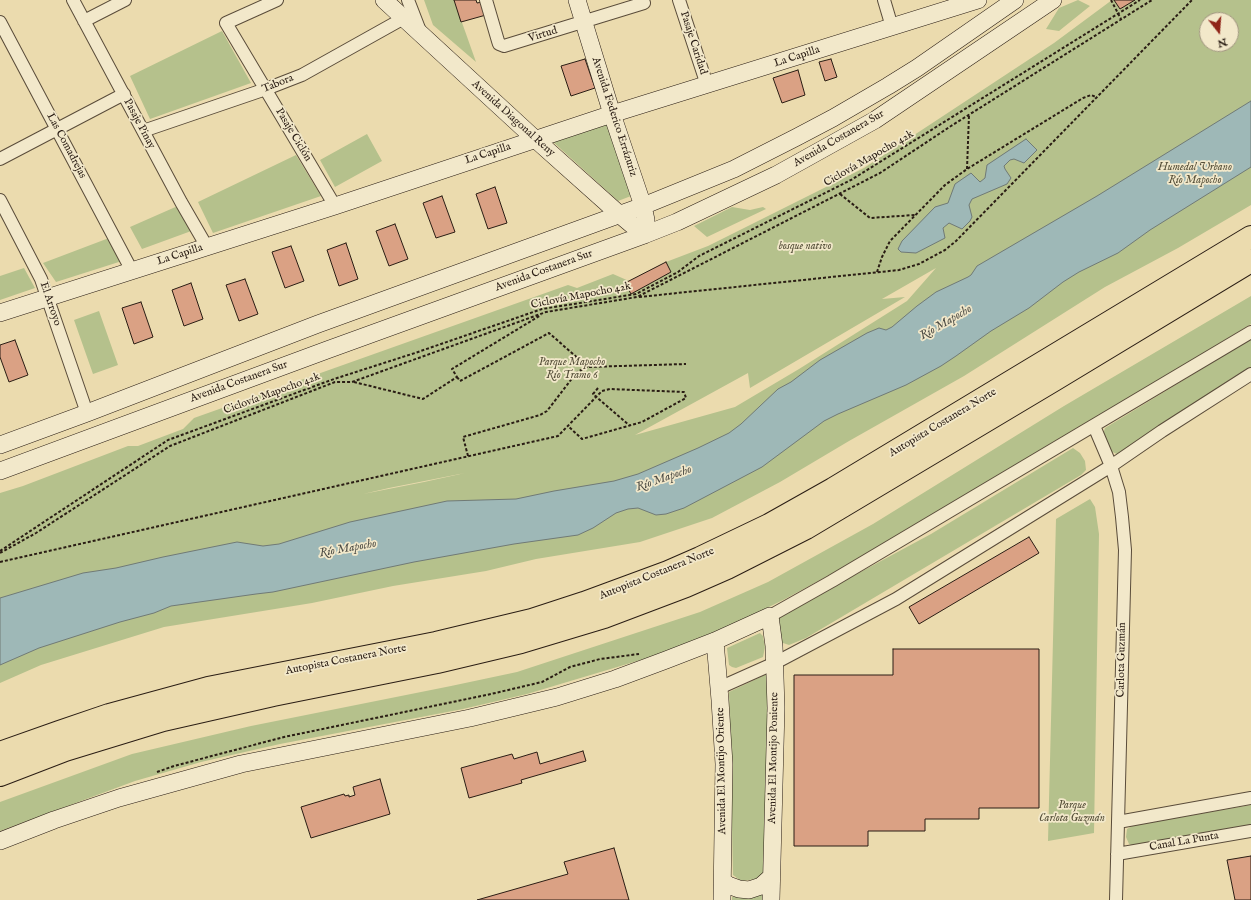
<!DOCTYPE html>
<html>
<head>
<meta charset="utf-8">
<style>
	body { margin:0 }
	#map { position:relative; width:1251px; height:900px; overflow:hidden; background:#ebdbae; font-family:"IM FELL English",serif }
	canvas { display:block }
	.north { position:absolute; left:1199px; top:12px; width:40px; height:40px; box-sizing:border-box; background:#f2e8ca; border:1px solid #a29781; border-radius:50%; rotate:163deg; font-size:11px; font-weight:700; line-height:16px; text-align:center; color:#2a1d14 }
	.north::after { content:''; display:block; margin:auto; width:14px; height:18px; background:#8f2418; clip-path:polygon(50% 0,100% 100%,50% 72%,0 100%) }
</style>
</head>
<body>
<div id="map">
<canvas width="1251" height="900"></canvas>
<div class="north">N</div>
</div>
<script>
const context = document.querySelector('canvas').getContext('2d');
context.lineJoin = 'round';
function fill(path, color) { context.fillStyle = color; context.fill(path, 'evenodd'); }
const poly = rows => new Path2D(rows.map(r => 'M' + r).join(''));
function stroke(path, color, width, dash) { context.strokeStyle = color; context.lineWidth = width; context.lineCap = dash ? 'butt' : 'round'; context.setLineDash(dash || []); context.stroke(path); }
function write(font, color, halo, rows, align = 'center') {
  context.font = font + ' "IM FELL English",serif'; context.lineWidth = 3.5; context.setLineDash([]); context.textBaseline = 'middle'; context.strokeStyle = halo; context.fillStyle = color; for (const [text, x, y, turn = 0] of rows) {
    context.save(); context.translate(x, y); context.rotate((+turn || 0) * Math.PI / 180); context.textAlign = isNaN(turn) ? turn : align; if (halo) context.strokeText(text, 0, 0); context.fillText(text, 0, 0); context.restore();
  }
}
const green = poly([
	[424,0,454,0,476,62,433,25],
	[1078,0,1090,6,1059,31,1046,29,1059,8],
	[1112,0,1251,0,1251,205,1178,248,1105,287,964,376,849,441,780,482,712,518,640,542,536,559,486,571,393,586,312,603,164,627,41,665,0,683,0,493,23,486,128,446,138,446,183,429,194,418,568,285,577,288,613,274,629,281,666,262,708,246,864,168,1054,43],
	[1207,20,1231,20,1231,44,1207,44],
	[936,268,907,301,799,369,735,407,635,435,748,373,750,388,905,297,882,299],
	[465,473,424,482,363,494,389,488],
	[222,31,251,83,150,119,130,76],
	[609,123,631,196,618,201,552,141],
	[367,134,382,161,335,187,320,160],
	[296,155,321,196,213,233,198,202],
	[180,205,194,230,142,249,130,227],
	[732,207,750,210,763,207,766,209,707,237,694,226],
	[109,238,122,261,56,282,43,263],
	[24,268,35,288,0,300,0,276],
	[1251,296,1251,324,1081,428,844,567,785,599,739,622,654,656,527,694,463,709,280,744,201,762,135,781,0,831,0,802,132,754,251,726,451,686,517,672,700,612,768,582,873,524,1064,406],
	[99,311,118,365,93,374,74,320],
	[1251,339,1251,368,1232,378,1125,452,1117,454,1110,451,1103,434,1105,428],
	[1073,448,1080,453,1085,461,1086,470,1081,475,806,638,789,645,780,642,777,617,931,534],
	[1090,499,1095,507,1099,534,1094,833,1048,841,1056,519],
	[760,633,763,636,765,647,763,657,736,668,732,667,729,665,727,648],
	[767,674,770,682,764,878,741,881,733,875,729,692],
	[1251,805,1251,826,1134,846,1129,844,1126,837,1127,829,1134,825],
	[765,894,765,900,732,900,732,897]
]);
const water = poly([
	[1251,101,1251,167,1150,230,1118,253,1079,272,1063,282,1029,308,991,331,956,356,941,366,906,385,838,414,824,421,762,467,684,508,666,514,656,515,638,508,628,509,616,513,593,528,578,535,514,544,414,562,273,592,256,594,171,606,154,613,120,622,39,648,0,665,0,598,83,573,116,568,163,557,237,542,263,546,279,544,350,522,447,501,516,499,554,491,614,481,638,474,698,448,729,433,741,424,778,389,791,382,820,360,867,333,879,328,886,330,892,327,917,306,936,292,968,277,971,275,977,266,1097,196,1251,101],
	[1026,139,1037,150,1024,163,1014,159,1010,160,1004,166,1005,169,1011,178,1007,184,972,199,969,205,972,217,970,221,962,229,949,223,943,228,945,238,916,253,901,252,898,249,902,241,935,207,948,203,955,184,971,173,980,182,985,178,987,165,1026,139]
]);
const building = poly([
	[454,0,476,0,477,3,482,2,486,15,461,22,454,0],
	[1114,0,1135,0,1120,9,1114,0],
	[585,59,595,88,571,96,561,66,585,59],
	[831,59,837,77,825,81,819,62,831,59],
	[798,70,805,95,782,103,773,78,798,70],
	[495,187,507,223,488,229,476,194,495,187],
	[442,196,455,232,436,238,423,203,442,196],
	[395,224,408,259,389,266,376,231,395,224],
	[346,243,358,279,339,286,327,250,346,243],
	[291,246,304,281,285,288,272,252,291,246],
	[666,262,671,272,631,294,625,283,666,262],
	[245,279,258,314,239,321,226,285,245,279],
	[191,283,203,319,184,326,172,290,191,283],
	[141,302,153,337,134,344,122,308,141,302],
	[15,340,28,375,9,382,0,357,0,345,15,340],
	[1029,537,1039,553,919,624,909,607,1029,537],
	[893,649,1039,649,1039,808,979,808,979,819,925,819,925,831,868,831,868,846,794,846,794,675,893,675,893,649],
	[583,751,586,761,521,780,522,783,469,798,461,768,512,754,514,759,537,752,540,764,583,751],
	[380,779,390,814,311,838,301,807,344,794,345,796,349,795,349,797,355,795,353,787,380,779],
	[614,848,629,900,477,900,568,874,564,862,614,848],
	[1251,856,1251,900,1235,900,1227,860,1251,856]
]);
const path = poly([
	[1111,0,1121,19],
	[967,169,969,115],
	[840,194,870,218,915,215],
	[877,272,882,257,890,241,945,185,967,169,1083,98,1091,95,1096,97],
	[639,297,899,270,919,264,945,250,956,241,1192,0],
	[457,377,460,381,549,333,588,367],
	[354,382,423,399,457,377,452,369,541,315],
	[598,388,593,394,630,426],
	[468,456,463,437,540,415,547,411,577,372,588,367,686,364],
	[0,551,168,440,334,379,415,353,542,309,636,294,678,272,699,256,851,180,1140,0],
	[0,553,36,533,170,446,335,382,352,382,546,312,637,297,880,173,951,126,1152,0],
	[0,562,558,436,602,391,610,389,684,392,686,398,642,422,582,439,568,426],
	[157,772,174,766,284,737,491,694,542,682,570,667,600,659,639,654]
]);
const street = poly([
	[73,0,181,202,207,247],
	[277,0,226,23,335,206],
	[408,0,420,31],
	[486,0,498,41,499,44,504,46,644,3],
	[679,0,707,85],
	[884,0,892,27],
	[84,21,125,0],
	[0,22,132,271],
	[143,131,266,89,302,75,404,18],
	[0,159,124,94],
	[0,200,41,279,87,413],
	[1094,426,1111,466,1119,492,1122,517,1125,550,1116,900],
	[770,616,832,581,1251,332],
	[719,688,775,663,896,599,1111,466,1162,431,1251,374],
	[1118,822,1251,798],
	[1117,854,1251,831]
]);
const secondary = poly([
	[384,0,535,139,619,214,644,235],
	[577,0,612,114,643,206,646,220,644,235],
	[0,313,335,206,612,114,978,0],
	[0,445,87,413,318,324,643,206,734,169,797,137,833,118,888,86,917,68,1015,0],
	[0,471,327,350,644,235,677,222,776,175,875,120,1053,0],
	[715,641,720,700,724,764,722,900],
	[0,841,54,820,119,798,241,764,470,718,557,697,615,679,666,660,715,641,770,616,774,646,776,708,771,900],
	[723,881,728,885,739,889,749,890,761,886,771,877]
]);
const highway = poly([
	[0,753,59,732,109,715,208,688,436,643,532,620,584,603,668,572,700,558,769,525,833,489,1251,237],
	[0,775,65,750,163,720,273,695,437,662,521,642,604,617,686,586,727,568,806,528,1054,380,1251,261]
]);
const streetNames = [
	["Virtud",543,35,-17],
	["Pasaje Caridad",693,43,72],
	["La Capilla",797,57,-18],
	["Tabora",278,84,-22],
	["Avenida Federico Errázuriz",614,117,72],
	["Avenida Diagonal Reny",513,119,42],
	["Pasaje Pinay",139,124,62],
	["Pasaje Ciclón",293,135,59],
	["Avenida Costanera Sur",839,139,-30],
	["Las Comadrejas",66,146,62],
	["La Capilla",488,154,-18],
	["Ciclovía Mapocho 42k",869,159,-30],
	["La Capilla",180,255,-18],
	["Avenida Costanera Sur",544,271,-20],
	["Ciclovía Mapocho 42k",581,296,-11],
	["El Arroyo",50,304,71],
	["Avenida Costanera Sur",239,382,-20],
	["Ciclovía Mapocho 42k",272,394,-20],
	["Autopista Costanera Norte",943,423,-31],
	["Autopista Costanera Norte",657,574,-22],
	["Autopista Costanera Norte",346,660,-11],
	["Carlota Guzmán",1122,660,-89],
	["Avenida El Montijo Poniente",774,758,-89],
	["Avenida El Montijo Oriente",722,771,-91],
	["Canal La Punta",1184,842,-10]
];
const parkNames = [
	["Humedal Urbano",1195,168],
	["Río Mapocho",1195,181],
	["bosque nativo",805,247],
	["Parque Mapocho",572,363],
	["Río Tramo 6",572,376],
	["Parque",1072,806],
	["Carlota Guzmán",1072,819]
];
const waterNames = [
	["Río Mapocho",946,323,-30],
	["Río Mapocho",664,479,-19],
	["Río Mapocho",348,549,-10]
];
fill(green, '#b5c18c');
fill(water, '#9eb8b7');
stroke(water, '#707a76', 1);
fill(building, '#daa184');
stroke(building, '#2a1d14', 1);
stroke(street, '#5a4c3a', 14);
stroke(secondary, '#2a1d14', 18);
stroke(highway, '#2a1d14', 24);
stroke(path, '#2a1d14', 2, [3, 2]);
stroke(street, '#f2e8ca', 12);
stroke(secondary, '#f2e8ca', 17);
stroke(highway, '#ebdbae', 22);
write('11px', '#2a1d14', '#f2e8ca', streetNames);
write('italic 11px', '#544e38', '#f2e8ca', parkNames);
write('italic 12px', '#4d4c45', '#f2e8ca', waterNames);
</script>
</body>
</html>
